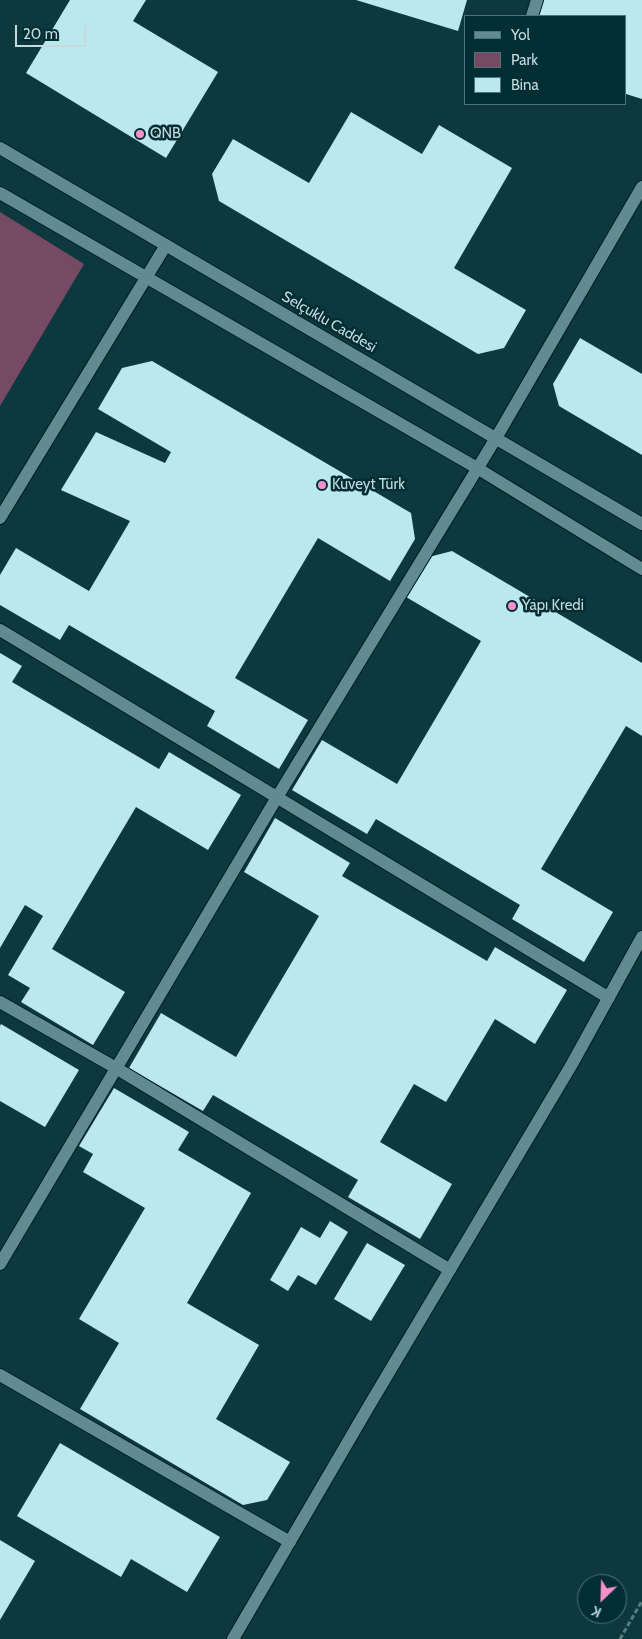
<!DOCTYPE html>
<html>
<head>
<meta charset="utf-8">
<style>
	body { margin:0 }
	#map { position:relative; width:642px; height:1639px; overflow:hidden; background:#0d383e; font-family:Cabin,sans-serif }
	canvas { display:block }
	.legend { position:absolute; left:464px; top:15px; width:162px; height:90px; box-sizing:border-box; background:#012e33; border:1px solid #4f7377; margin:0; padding:6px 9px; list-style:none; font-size:15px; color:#c4dadd }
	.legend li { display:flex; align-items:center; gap:10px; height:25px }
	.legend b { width:25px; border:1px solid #4f7377 }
	.north { position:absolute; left:577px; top:1574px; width:50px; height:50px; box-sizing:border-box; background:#012e33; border:1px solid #4f7377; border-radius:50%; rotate:204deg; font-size:14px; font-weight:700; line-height:20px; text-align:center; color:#c4dadd }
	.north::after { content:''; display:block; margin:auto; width:18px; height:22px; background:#f690cf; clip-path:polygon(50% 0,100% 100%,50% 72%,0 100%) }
	.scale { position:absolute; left:15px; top:25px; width:71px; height:22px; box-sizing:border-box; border:2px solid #c4dadd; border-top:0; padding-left:6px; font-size:15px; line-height:18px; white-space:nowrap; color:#c4dadd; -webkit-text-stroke:4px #012e33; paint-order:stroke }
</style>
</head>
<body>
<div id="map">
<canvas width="642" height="1639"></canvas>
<ul class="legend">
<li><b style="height:6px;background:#618b91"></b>Yol</li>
<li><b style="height:14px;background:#764a65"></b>Park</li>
<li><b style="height:14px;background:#bbe7ee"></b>Bina</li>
</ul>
<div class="north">K</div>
<div class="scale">20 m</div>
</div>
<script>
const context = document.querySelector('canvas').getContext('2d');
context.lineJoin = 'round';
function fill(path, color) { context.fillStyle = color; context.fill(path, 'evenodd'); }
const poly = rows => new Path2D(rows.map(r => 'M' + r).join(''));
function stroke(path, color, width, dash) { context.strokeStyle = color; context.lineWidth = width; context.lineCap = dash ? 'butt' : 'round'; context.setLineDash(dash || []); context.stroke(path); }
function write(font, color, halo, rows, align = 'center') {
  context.font = font + ' Cabin,sans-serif'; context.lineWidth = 5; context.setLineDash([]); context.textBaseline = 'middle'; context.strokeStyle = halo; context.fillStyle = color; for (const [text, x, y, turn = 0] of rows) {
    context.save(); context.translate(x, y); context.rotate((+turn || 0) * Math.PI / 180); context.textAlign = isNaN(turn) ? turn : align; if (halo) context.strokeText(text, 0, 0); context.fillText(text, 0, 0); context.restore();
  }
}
const green = poly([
	[0,212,84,264,0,406]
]);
const building = poly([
	[70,0,146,0,133,21,218,72,166,158,26,73],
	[356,0,467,0,458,31],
	[543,0,642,0,642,99,626,94,626,16,538,16],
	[351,112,422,154,439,125,512,168,454,268,526,310,504,348,478,354,219,201,212,174,233,139,309,183],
	[580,338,642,374,642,455,559,406,553,384],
	[152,361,411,513,415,539,390,581,318,538,235,678,308,720,279,769,207,726,215,711,69,625,60,640,0,605,0,575,16,548,89,591,130,521,61,490,96,432,165,463,171,452,98,409,122,368],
	[452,551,642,663,642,736,626,726,541,869,613,912,584,962,512,919,520,905,376,819,367,834,292,790,322,740,397,784,481,641,406,597,429,557],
	[0,653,22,666,12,682,159,769,169,752,241,795,208,850,136,807,52,949,125,992,93,1045,21,1002,30,988,8,975,43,916,25,905,0,948],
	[275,818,350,863,342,876,487,961,495,947,567,990,535,1044,495,1019,446,1102,414,1084,380,1142,452,1184,420,1239,348,1197,358,1180,213,1095,203,1111,129,1068,161,1013,236,1057,319,916,244,872],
	[1,1024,79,1070,45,1127,0,1101,0,1026],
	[114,1088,189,1132,178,1150,251,1193,187,1303,259,1345,216,1419,290,1462,267,1500,243,1505,80,1409,119,1343,79,1319,145,1208,83,1172,93,1154,79,1146],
	[330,1221,348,1232,316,1285,298,1275,288,1291,270,1280,301,1227,320,1238],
	[367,1243,405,1265,371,1321,334,1299],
	[60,1443,220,1537,187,1592,131,1559,121,1577,17,1516],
	[0,1540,35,1561,0,1620]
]);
const path = poly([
	[620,1639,642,1601]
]);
const minor = poly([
	[532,16,537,0],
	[0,148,642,524],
	[0,193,477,468,642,569],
	[0,518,166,245],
	[0,630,609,998],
	[0,1002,116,1068,450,1270],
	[0,1264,276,799,496,438,642,187],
	[0,1375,290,1542],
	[233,1639,366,1411,572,1064,642,937]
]);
const markers = [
	[140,134,5,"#f690cf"],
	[322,485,5,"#f690cf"],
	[512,606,5,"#f690cf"]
];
const poiNames = [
	["QNB",150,134],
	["Kuveyt Türk",332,485],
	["Yapı Kredi",522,606]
];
const streetNames = [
	["Selçuklu Caddesi",329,322,30]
];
fill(green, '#764a65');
fill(building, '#bbe7ee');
stroke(minor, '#001e22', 14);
stroke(path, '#5a7c81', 3, [5, 2.5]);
stroke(minor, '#618b91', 12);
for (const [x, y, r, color] of markers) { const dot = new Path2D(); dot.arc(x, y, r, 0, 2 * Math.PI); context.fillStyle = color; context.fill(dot); stroke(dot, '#012e33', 2); }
write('15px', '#c4dadd', '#012e33', poiNames, 'left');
write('15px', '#c4dadd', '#012e33', streetNames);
</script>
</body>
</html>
